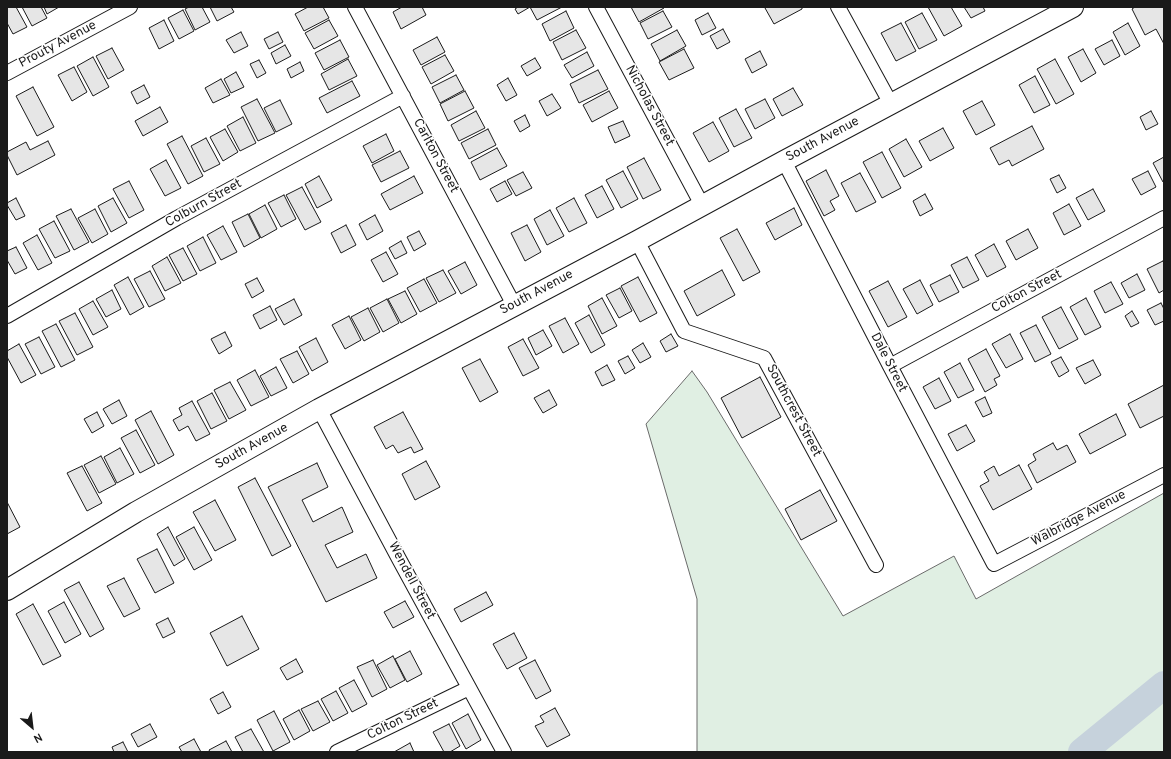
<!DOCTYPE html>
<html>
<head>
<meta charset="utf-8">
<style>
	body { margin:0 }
	#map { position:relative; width:1171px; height:759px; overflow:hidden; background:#fff; font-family:Overpass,sans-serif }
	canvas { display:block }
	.frame { position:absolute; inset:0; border:8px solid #1a1a1a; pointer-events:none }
	.north { position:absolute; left:12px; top:707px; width:40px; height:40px; -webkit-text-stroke:3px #fff; paint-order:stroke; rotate:152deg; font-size:11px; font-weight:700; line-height:16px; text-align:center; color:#1a1a1a }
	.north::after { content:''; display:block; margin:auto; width:14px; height:18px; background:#1a1a1a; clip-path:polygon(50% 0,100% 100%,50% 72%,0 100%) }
</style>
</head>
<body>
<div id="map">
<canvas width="1171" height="759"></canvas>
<div class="frame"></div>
<div class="north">N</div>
</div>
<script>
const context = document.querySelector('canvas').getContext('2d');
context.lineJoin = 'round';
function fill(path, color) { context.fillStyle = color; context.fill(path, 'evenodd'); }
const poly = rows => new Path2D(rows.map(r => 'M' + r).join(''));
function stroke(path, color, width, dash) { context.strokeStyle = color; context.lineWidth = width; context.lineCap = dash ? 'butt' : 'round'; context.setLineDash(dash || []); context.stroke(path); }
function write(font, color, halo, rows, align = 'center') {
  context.font = font + ' Overpass,sans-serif'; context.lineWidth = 3; context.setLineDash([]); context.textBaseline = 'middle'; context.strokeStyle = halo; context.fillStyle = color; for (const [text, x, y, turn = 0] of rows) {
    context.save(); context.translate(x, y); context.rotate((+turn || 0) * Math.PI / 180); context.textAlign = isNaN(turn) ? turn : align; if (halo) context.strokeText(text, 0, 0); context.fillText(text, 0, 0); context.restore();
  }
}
const green = poly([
	[692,371,707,392,843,616,954,556,976,599,1164,493,1164,752,697,752,697,599,646,424,692,371]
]);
const river = poly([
	[1082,752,1164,685]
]);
const building = poly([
	[7,7,16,7,27,27,13,34,7,23,7,7],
	[22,7,41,7,47,18,32,26,22,7],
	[44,7,59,7,47,14,44,7],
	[189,7,202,7,210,22,195,30,185,9,189,7],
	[210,7,231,7,234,12,217,21,210,7],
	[308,7,323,7,329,18,304,31,295,14,308,7],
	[402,7,422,7,426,15,401,29,393,12,402,7],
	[518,7,562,7,537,20,530,7,518,14,515,9,518,7],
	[631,7,663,7,664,8,639,22,631,7],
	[767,7,802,7,802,9,774,24,765,8,767,7],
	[928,7,951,7,962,26,944,36,928,7],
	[964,7,983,7,985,11,971,18,964,7],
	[1135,7,1164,7,1164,44,1156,29,1145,35,1132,9,1135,7],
	[183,10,194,31,179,39,168,18,183,10],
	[566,11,574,28,550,41,542,24,566,11],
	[663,11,672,27,648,39,640,23,663,11],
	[708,13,716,28,702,35,695,20,708,13],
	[922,13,937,40,919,49,905,22,922,13],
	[164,20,174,41,159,49,149,28,164,20],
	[329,20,338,36,314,49,305,33,329,20],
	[901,23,916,51,896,61,881,33,901,23],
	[1128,23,1140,46,1125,55,1113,32,1128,23],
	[723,29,730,42,717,49,710,36,723,29],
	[576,30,586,48,562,60,553,42,576,30],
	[677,30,686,46,660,61,651,44,677,30],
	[241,32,248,46,234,53,226,40,241,32],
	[278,32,283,42,269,49,264,39,278,32],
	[437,37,445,52,421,65,413,50,437,37],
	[340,40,349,57,324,70,315,53,340,40],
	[1112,40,1120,56,1104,65,1095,49,1112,40],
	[285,45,291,56,276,64,271,53,285,45],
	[112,48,124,70,108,79,96,56,112,48],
	[684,49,694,68,669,80,659,62,684,49],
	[1083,49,1096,73,1081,82,1068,57,1083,49],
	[760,51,767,65,752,73,745,59,760,51],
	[587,52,594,66,572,78,564,65,587,52],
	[445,55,454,71,431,84,422,67,445,55],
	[93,57,109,87,93,96,77,66,93,57],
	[535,58,541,68,527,76,521,66,535,58],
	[348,59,357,76,329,90,321,74,348,59],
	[1055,59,1074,94,1056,104,1037,69,1055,59],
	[259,60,266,73,257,78,250,64,259,60],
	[300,62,304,71,291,78,287,69,300,62],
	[74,67,87,92,72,101,58,75,74,67],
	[598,70,608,89,579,103,570,84,598,70],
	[236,72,244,87,231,93,224,79,236,72],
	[456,75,464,90,440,103,432,87,456,75],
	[1035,76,1050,105,1034,113,1019,85,1035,76],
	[508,78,517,95,506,101,497,85,508,78],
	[221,79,230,95,213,103,205,88,221,79],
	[352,81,360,96,327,113,319,98,352,81],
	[144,85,150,97,137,104,131,92,144,85],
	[33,87,54,127,37,136,16,96,33,87],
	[793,88,803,105,782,116,773,99,793,88],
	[465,91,474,108,448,121,440,104,465,91],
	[609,91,618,108,592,122,583,105,609,91],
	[552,94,561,108,547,116,539,101,552,94],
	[257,99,275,133,258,141,241,107,257,99],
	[765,99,775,118,755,129,745,109,765,99],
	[280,100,292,124,276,132,264,108,280,100],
	[982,101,995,125,976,135,963,111,982,101],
	[160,107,168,122,143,136,135,121,160,107],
	[736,109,752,138,734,147,719,118,736,109],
	[476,111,485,128,459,141,451,125,476,111],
	[1151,111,1158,124,1146,130,1140,117,1151,111],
	[525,115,530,126,520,132,514,121,525,115],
	[243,117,256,143,240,151,227,126,243,117],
	[623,121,630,136,615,143,608,127,623,121],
	[713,122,729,151,709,162,693,133,713,122],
	[1032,126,1044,149,1012,166,1009,160,999,165,990,148,1032,126],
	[943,128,954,148,930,161,919,141,943,128],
	[225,129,238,152,223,161,210,137,225,129],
	[488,129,496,145,469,159,461,143,488,129],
	[386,134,394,151,372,163,363,146,386,134],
	[182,136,203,176,188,184,167,144,182,136],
	[206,138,220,164,204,172,191,146,206,138],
	[906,139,922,167,904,177,889,149,906,139],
	[48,141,55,155,17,175,7,155,7,152,26,142,30,150,48,141],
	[497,148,507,166,480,180,471,162,497,148],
	[400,151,409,168,381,182,372,165,400,151],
	[882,152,901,188,882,198,863,162,882,152],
	[1164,157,1164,181,1163,182,1153,163,1164,157],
	[644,158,661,190,643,199,627,167,644,158],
	[166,160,181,188,165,196,150,169,166,160],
	[826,170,839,196,830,201,835,210,824,216,806,181,826,170],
	[623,171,638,199,621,208,606,180,623,171],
	[1148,171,1156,187,1141,195,1132,179,1148,171],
	[523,172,532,188,516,196,507,180,523,172],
	[860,173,876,202,856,212,841,183,860,173],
	[1059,175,1066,188,1057,193,1050,179,1059,175],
	[319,176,332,200,317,208,305,184,319,176],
	[414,176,423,193,390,210,381,194,414,176],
	[129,181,144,210,129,218,113,189,129,181],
	[505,181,512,194,497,202,490,189,505,181],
	[602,186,614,209,597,218,585,195,602,186],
	[302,187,321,222,305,230,286,195,302,187],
	[1093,189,1105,211,1088,220,1076,198,1093,189],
	[925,194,933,209,920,216,913,201,925,194],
	[284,195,296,219,281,227,268,203,284,195],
	[16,198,25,216,16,220,7,205,7,203,16,198],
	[113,198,127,223,111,232,98,206,113,198],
	[574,198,587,223,569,232,556,208,574,198],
	[1069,204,1081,226,1064,235,1053,213,1069,204],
	[265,205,277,229,261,238,249,214,265,205],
	[794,208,802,225,775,240,766,223,794,208],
	[71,209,89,242,74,250,56,216,71,209],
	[95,209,108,234,92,243,78,218,95,209],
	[550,210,564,236,547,245,534,219,550,210],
	[248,214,260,238,244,247,232,222,248,214],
	[375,215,383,231,367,240,359,224,375,215],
	[54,221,70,251,55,258,39,229,54,221],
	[346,225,356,245,341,253,331,233,346,225],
	[527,225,541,252,525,261,511,233,527,225],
	[223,226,237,252,221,260,207,235,223,226],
	[737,229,760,272,743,281,720,238,737,229],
	[1028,229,1038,248,1016,260,1006,241,1028,229],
	[419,231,426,244,414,251,407,237,419,231],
	[37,235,52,263,38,270,23,243,37,235],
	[203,237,216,263,200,271,187,246,203,237],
	[401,241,407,253,395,259,389,248,401,241],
	[994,244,1006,267,987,277,975,255,994,244],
	[16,247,27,268,15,274,7,260,7,251,16,247],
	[183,248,197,274,183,281,169,255,183,248],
	[386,252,398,274,383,282,371,260,386,252],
	[167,257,181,283,165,291,152,266,167,257],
	[967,257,979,280,963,288,951,265,967,257],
	[1163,261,1164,264,1164,290,1159,293,1147,269,1163,261],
	[465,262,477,285,461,294,448,271,465,262],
	[443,270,456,293,439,302,426,278,443,270],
	[722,270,735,295,697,316,684,291,722,270],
	[150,271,165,299,149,307,134,279,150,271],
	[1137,274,1145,290,1129,298,1121,283,1137,274],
	[950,275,959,292,939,302,930,285,950,275],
	[128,277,144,307,130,315,114,285,128,277],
	[638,277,657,313,640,322,621,286,638,277],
	[257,278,264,291,252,298,245,284,257,278],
	[424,279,437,303,420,312,407,288,424,279],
	[920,280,933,305,917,314,903,289,920,280],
	[888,281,907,317,888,327,869,291,888,281],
	[1111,282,1123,304,1105,313,1094,291,1111,282],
	[620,288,632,311,619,318,606,295,620,288],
	[112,290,121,309,106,317,96,299,112,290],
	[405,291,417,314,401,323,388,299,405,291],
	[602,298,617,326,602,334,588,306,602,298],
	[1086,298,1101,327,1085,335,1070,307,1086,298],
	[294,299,302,315,284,325,275,309,294,299],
	[387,299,399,323,383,332,370,308,387,299],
	[93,301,108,327,93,335,79,309,93,301],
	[1161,303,1164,309,1164,321,1155,325,1147,310,1161,303],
	[270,306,277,320,260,329,253,315,270,306],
	[1061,307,1078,339,1059,349,1042,317,1061,307],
	[368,308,380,332,364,341,351,317,368,308],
	[1132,311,1139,323,1131,327,1125,316,1132,311],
	[75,313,93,347,77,355,59,321,75,313],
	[589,315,605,345,591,353,575,323,589,315],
	[349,316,361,340,345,349,332,325,349,316],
	[565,318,579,344,563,353,549,326,565,318],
	[56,324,75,360,61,367,42,331,56,324],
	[1036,325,1051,354,1035,362,1020,333,1036,325],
	[543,330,552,346,536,355,528,338,543,330],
	[225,332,232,346,219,354,211,339,225,332],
	[671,334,678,346,666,352,660,341,671,334],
	[1010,334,1023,359,1006,368,992,344,1010,334],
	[39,337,55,367,41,374,25,344,39,337],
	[316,338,328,362,312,371,299,347,316,338],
	[523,339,539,368,523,376,508,347,523,339],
	[643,343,651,357,640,363,632,350,643,343],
	[19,344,36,375,21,383,7,357,7,351,19,344],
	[986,349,1000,376,994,379,997,385,985,392,968,359,986,349],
	[297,351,309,374,293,383,280,359,297,351],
	[628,356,635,368,625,374,618,361,628,356],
	[1061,357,1069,371,1059,377,1051,362,1061,357],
	[480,359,498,392,480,402,462,368,480,359],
	[1093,360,1101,375,1085,384,1076,368,1093,360],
	[960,363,974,390,958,398,944,372,960,363],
	[607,365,615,380,602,386,595,372,607,365],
	[276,367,287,388,271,396,260,376,276,367],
	[255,370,269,397,251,406,237,380,255,370],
	[760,377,781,417,742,438,721,398,760,377],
	[939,378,951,401,935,409,923,387,939,378],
	[230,382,246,410,229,419,214,390,230,382],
	[1164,385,1164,416,1140,428,1128,404,1164,385],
	[549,390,557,405,543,413,534,398,549,390],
	[212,393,227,421,211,429,197,401,212,393],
	[985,397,992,413,983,417,975,402,985,397],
	[119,400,127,416,112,424,103,409,119,400],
	[192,401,210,434,196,441,188,426,179,431,173,420,182,415,179,408,192,401],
	[151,411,174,455,158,464,135,420,151,411],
	[97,412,104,426,92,433,84,419,97,412],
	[403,412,423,449,414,453,411,447,398,453,393,445,386,449,374,427,403,412],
	[1116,414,1126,435,1090,454,1079,434,1116,414],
	[966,425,975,441,957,451,948,434,966,425],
	[136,430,155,465,140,473,121,438,136,430],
	[1053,443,1057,450,1067,445,1076,462,1037,483,1028,465,1036,460,1033,454,1053,443],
	[120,448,134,474,117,483,104,457,120,448],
	[101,456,116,484,99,493,84,465,101,456],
	[426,461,440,487,415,500,402,474,426,461],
	[317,463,328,487,302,500,313,522,342,507,353,532,325,545,337,568,366,554,377,578,326,602,268,487,317,463],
	[1019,465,1032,489,993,510,980,486,989,481,984,472,994,466,999,476,1019,465],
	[82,466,102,503,87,511,67,473,82,466],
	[255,478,291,546,272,556,238,487,255,478],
	[820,490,837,521,801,540,785,509,820,490],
	[215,500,236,540,215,551,193,512,215,500],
	[7,502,20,527,7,534,7,502],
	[168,527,185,559,174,566,157,534,168,527],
	[194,527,212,560,194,570,176,537,194,527],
	[157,549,174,583,155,593,137,559,157,549],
	[124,578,140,609,124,617,107,586,124,578],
	[79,582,104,629,90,637,64,590,79,582],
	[486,592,493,605,461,622,454,609,486,592],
	[405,601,414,617,393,628,384,612,405,601],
	[64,602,81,634,65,643,48,611,64,602],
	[33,604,61,656,43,665,16,614,33,604],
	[242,616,259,649,227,666,210,633,242,616],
	[168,618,175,632,163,638,156,624,168,618],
	[514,633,527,658,507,669,493,644,514,633],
	[410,651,422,674,407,682,395,659,410,651],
	[393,656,405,680,390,688,377,665,393,656],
	[296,659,303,672,287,680,280,668,296,659],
	[373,660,387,689,372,697,357,667,373,660],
	[535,660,551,691,536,699,519,668,535,660],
	[354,680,367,704,352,712,339,688,354,680],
	[336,691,348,713,333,721,321,699,336,691],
	[223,692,231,707,218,714,210,699,223,692],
	[318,701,330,722,313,731,301,709,318,701],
	[555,708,570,735,547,747,535,726,544,722,540,716,555,708],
	[299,710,310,731,294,740,283,719,299,710],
	[274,711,290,742,273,751,257,720,274,711],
	[468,714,481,740,466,749,452,723,468,714],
	[150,724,157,737,138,747,131,734,150,724],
	[449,724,460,746,450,752,444,752,433,732,449,724],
	[251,729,264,752,243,752,235,737,251,729],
	[194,739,201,752,182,752,179,747,194,739],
	[226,741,232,752,210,752,209,750,226,741],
	[123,742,128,752,114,752,112,747,123,742],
	[410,743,414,752,394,752,410,743]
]);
const street = poly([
	[355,7,514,305],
	[596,7,702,205],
	[838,7,891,104],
	[7,73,130,7],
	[784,161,890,366,994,564,1164,475],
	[637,241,684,331,764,358,876,565],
	[7,316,177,218,403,96],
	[890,366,1164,218],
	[319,409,399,559,504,752],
	[337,752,469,688]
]);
const secondary = poly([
	[7,590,136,512,319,409,637,241,784,161,1073,7]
]);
const streetNames = [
	["Prouty Avenue",58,45,-28],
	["Nicholas Street",649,106,62],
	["South Avenue",823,140,-28],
	["Carlton Street",435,156,62],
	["Colburn Street",204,204,-29],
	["Colton Street",1027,292,-28],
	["South Avenue",537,293,-28],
	["Dale Street",888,363,63],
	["Southcrest Street",793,411,62],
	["South Avenue",252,447,-29],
	["Walbridge Avenue",1079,519,-28],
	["Wendell Street",411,581,62],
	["Colton Street",403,720,-26]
];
fill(green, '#e0efe3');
stroke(green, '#6a6a6a', 1);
stroke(river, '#c6d2dc', 28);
fill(building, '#e6e6e6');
stroke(building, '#1a1a1a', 1);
stroke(street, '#1a1a1a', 16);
stroke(secondary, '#1a1a1a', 22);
stroke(street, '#fff', 14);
stroke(secondary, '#fff', 20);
write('13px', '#1a1a1a', '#fff', streetNames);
</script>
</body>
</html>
